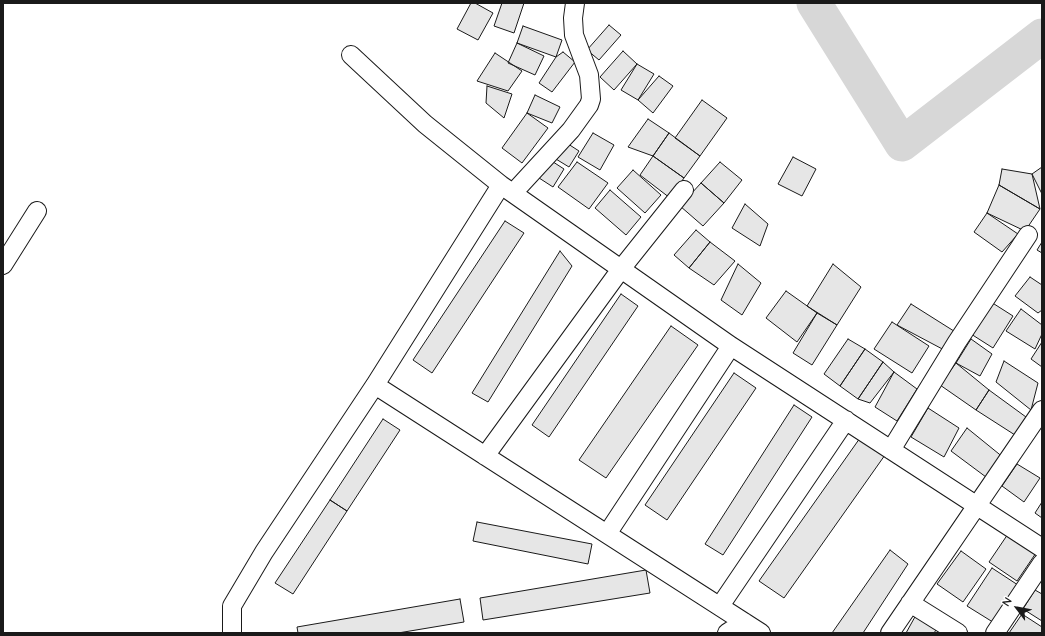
<!DOCTYPE html>
<html>
<head>
<meta charset="utf-8">
<style>
	body { margin:0 }
	#map { position:relative; width:1045px; height:636px; overflow:hidden; background:#fff; font-family:Quicksand,sans-serif }
	canvas { display:block }
	.frame { position:absolute; inset:0; border:4px solid #1a1a1a; pointer-events:none }
	.north { position:absolute; left:997px; top:588px; width:40px; height:40px; -webkit-text-stroke:3px #fff; paint-order:stroke; rotate:302deg; font-size:11px; font-weight:700; line-height:16px; text-align:center; color:#1a1a1a }
	.north::after { content:''; display:block; margin:auto; width:14px; height:18px; background:#1a1a1a; clip-path:polygon(50% 0,100% 100%,50% 72%,0 100%) }
</style>
</head>
<body>
<div id="map">
<canvas width="1045" height="636"></canvas>
<div class="frame"></div>
<div class="north">N</div>
</div>
<script>
const context = document.querySelector('canvas').getContext('2d');
context.lineJoin = 'round';
const poly = rows => new Path2D(rows.map(r => 'M' + r).join(''));
function stroke(path, color, width, dash) { context.strokeStyle = color; context.lineWidth = width; context.lineCap = dash ? 'butt' : 'round'; context.setLineDash(dash || []); context.stroke(path); }
function fill(path, color) { context.fillStyle = color; context.fill(path, 'evenodd'); }
const river = poly([
	[814,3,902,144,1042,36]
]);
const building = poly([
	[471,3,475,3,493,13,478,40,457,29,471,3],
	[502,3,524,3,514,33,494,26,502,3],
	[609,25,621,35,599,60,587,50,609,25],
	[523,26,562,40,556,57,517,43,523,26],
	[517,43,544,56,535,75,508,63,517,43],
	[623,51,637,64,614,90,600,77,623,51],
	[563,52,575,62,552,92,539,83,556,57,563,52],
	[495,53,522,71,508,91,477,81,495,53],
	[637,64,654,74,638,100,621,90,637,64],
	[659,76,673,86,653,113,638,100,659,76],
	[487,86,512,94,504,118,486,103,487,86],
	[535,95,560,107,552,123,527,113,535,95],
	[702,100,727,118,700,156,675,138,702,100],
	[527,113,548,128,522,163,502,148,527,113],
	[648,119,669,133,653,156,628,147,648,119],
	[593,133,614,145,600,170,578,157,593,133],
	[669,133,700,156,684,178,653,156,669,133],
	[562,140,579,151,569,167,551,156,562,140],
	[653,156,684,178,670,198,640,175,653,156],
	[793,157,816,169,802,196,778,184,793,157],
	[547,158,564,169,553,187,536,176,547,158],
	[577,162,608,183,589,209,558,187,577,162],
	[720,162,742,180,724,203,701,183,720,162],
	[1042,167,1042,194,1032,174,1042,167],
	[1002,169,1032,174,1040,209,999,185,1002,169],
	[633,170,661,195,645,213,617,188,633,170],
	[701,183,724,203,703,226,680,206,701,183],
	[999,185,1040,209,1025,231,987,213,999,185],
	[610,190,641,217,626,235,595,208,610,190],
	[745,204,768,224,760,246,732,228,745,204],
	[987,213,1018,234,1002,252,974,232,987,213],
	[505,221,524,233,432,373,413,360,505,221],
	[696,230,710,242,689,268,674,255,696,230],
	[710,242,735,261,714,285,689,268,710,242],
	[1042,242,1042,253,1037,250,1042,242],
	[560,251,572,266,488,402,472,393,560,251],
	[738,264,761,283,742,315,721,300,738,264],
	[833,264,861,287,837,325,807,306,833,264],
	[1030,277,1042,285,1042,310,1038,313,1015,296,1030,277],
	[786,291,817,313,797,342,766,318,786,291],
	[621,294,638,306,549,437,532,425,621,294],
	[991,302,1013,316,993,348,971,334,991,302],
	[911,304,957,333,948,352,897,325,911,304],
	[1021,309,1042,325,1042,334,1035,349,1006,331,1021,309],
	[817,313,837,325,812,365,793,353,817,313],
	[892,322,929,346,912,373,874,349,892,322],
	[671,326,698,345,606,478,579,460,671,326],
	[848,339,865,349,840,386,824,374,848,339],
	[971,339,992,354,980,376,956,363,971,339],
	[1042,342,1042,367,1031,359,1042,342],
	[865,349,883,362,858,399,840,386,865,349],
	[1004,361,1038,383,1031,410,996,382,1004,361],
	[883,362,894,372,870,403,858,399,883,362],
	[956,363,989,390,976,410,940,385,956,363],
	[894,372,917,389,897,421,875,407,894,372],
	[734,373,756,388,667,520,645,505,734,373],
	[989,390,1026,417,1015,435,976,410,989,390],
	[794,405,812,417,723,555,705,544,794,405],
	[928,408,959,428,944,457,911,437,928,408],
	[383,419,400,430,347,511,330,500,383,419],
	[967,428,1004,458,990,480,951,451,967,428],
	[860,438,885,455,784,598,759,581,860,438],
	[1017,464,1040,478,1024,502,1002,486,1017,464],
	[330,500,347,511,293,594,275,583,330,500],
	[1042,502,1042,518,1035,513,1042,502],
	[477,522,592,544,588,564,473,541,477,522],
	[1010,531,1038,550,1017,581,989,562,1010,531],
	[890,550,908,564,863,633,832,633,890,550],
	[961,551,986,569,963,602,937,584,961,551],
	[992,568,1021,587,996,624,967,606,992,568],
	[646,570,650,593,483,620,480,598,646,570],
	[1035,590,1042,594,1042,621,1023,609,1035,590],
	[460,599,464,622,398,633,298,633,297,627,460,599],
	[1022,614,1042,627,1042,633,1009,633,1022,614],
	[916,615,938,627,934,633,906,633,916,615]
]);
const minor = poly([
	[351,55,425,124,501,185,731,346,1042,548],
	[513,193,571,130,589,105,591,99,589,75,574,35,573,18,575,3],
	[3,265,37,211],
	[375,385,761,633],
	[891,450,957,342,1028,235],
	[485,456,621,269,684,190],
	[607,534,731,346],
	[910,603,958,633],
	[720,606,846,420],
	[232,633,232,606,264,552,375,385,501,185],
	[727,633,744,622],
	[890,633,1042,410],
	[995,633,1042,563]
]);
stroke(river, '#d7d7d7', 35);
fill(building, '#e6e6e6');
stroke(building, '#1a1a1a', 1);
stroke(minor, '#1a1a1a', 20);
stroke(minor, '#fff', 18);
</script>
</body>
</html>
